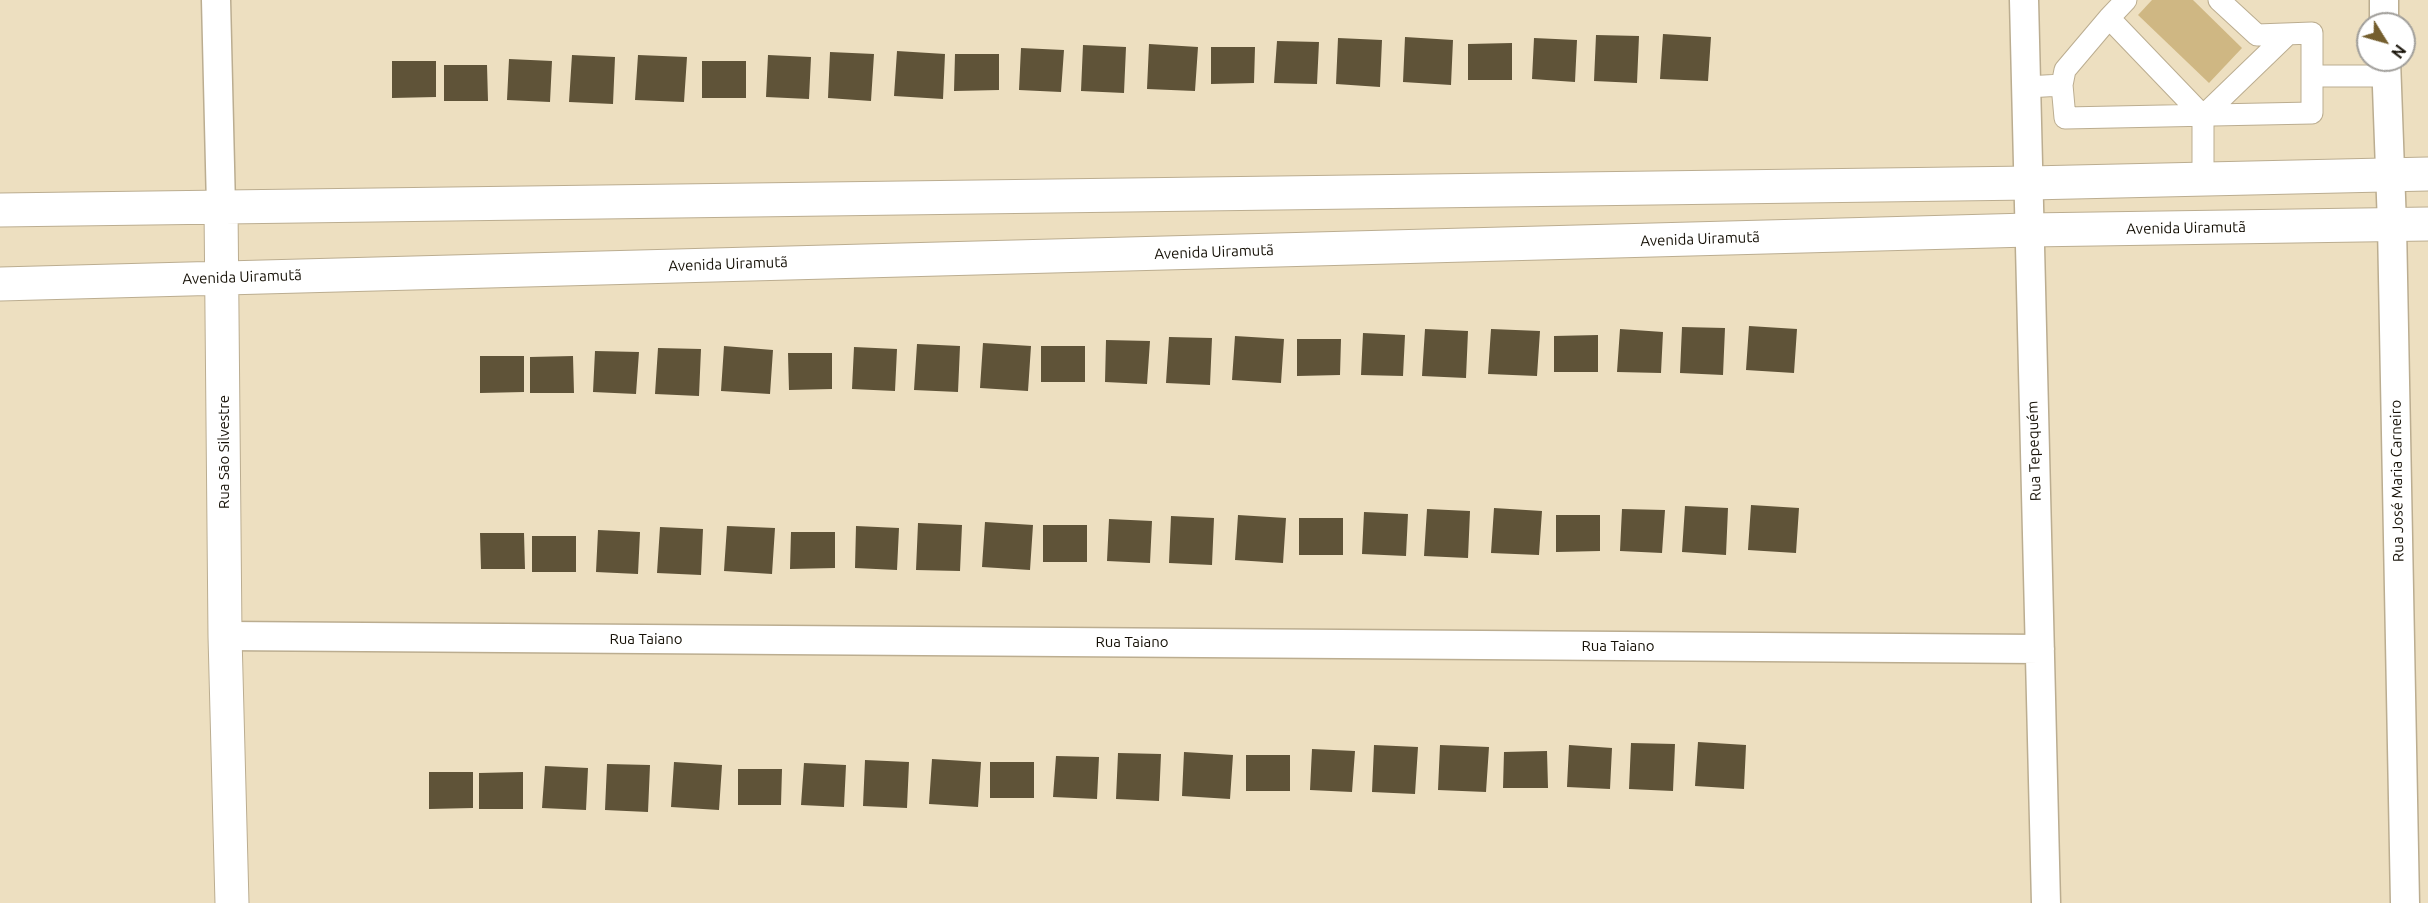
<!DOCTYPE html>
<html>
<head>
<meta charset="utf-8">
<style>
	body { margin:0 }
	#map { position:relative; width:2428px; height:903px; overflow:hidden; background:#eddfc0; font-family:Ubuntu,sans-serif }
	canvas { display:block }
	.north { position:absolute; left:2356px; top:12px; width:60px; height:60px; box-sizing:border-box; background:#fff; border:2px solid #a19f9b; border-radius:50%; rotate:127deg; font-size:16px; font-weight:700; line-height:24px; text-align:center; color:#151006 }
	.north::after { content:''; display:block; margin:auto; width:21px; height:27px; background:#745e2e; clip-path:polygon(50% 0,100% 100%,50% 72%,0 100%) }
</style>
</head>
<body>
<div id="map">
<canvas width="2428" height="903"></canvas>
<div class="north">N</div>
</div>
<script>
const context = document.querySelector('canvas').getContext('2d');
context.lineJoin = 'round';
function fill(path, color) { context.fillStyle = color; context.fill(path, 'evenodd'); }
const poly = rows => new Path2D(rows.map(r => 'M' + r).join(''));
function stroke(path, color, width, dash) { context.strokeStyle = color; context.lineWidth = width; context.lineCap = dash ? 'butt' : 'round'; context.setLineDash(dash || []); context.stroke(path); }
function write(font, color, halo, rows, align = 'center') {
  context.font = font + ' Ubuntu,sans-serif'; context.lineWidth = 6; context.setLineDash([]); context.textBaseline = 'middle'; context.strokeStyle = halo; context.fillStyle = color; for (const [text, x, y, turn = 0] of rows) {
    context.save(); context.translate(x, y); context.rotate((+turn || 0) * Math.PI / 180); context.textAlign = isNaN(turn) ? turn : align; if (halo) context.strokeText(text, 0, 0); context.fillText(text, 0, 0); context.restore();
  }
}
const green = poly([
	[2152,0,2193,0,2242,48,2209,83,2138,15]
]);
const building = poly([
	[1663,34,1711,37,1708,81,1660,79],
	[1596,35,1639,36,1637,83,1594,81],
	[1405,37,1453,40,1451,85,1403,82],
	[1338,38,1382,40,1380,87,1336,84],
	[1534,38,1577,40,1575,82,1532,79],
	[1277,41,1319,42,1317,84,1274,83],
	[1512,43,1512,80,1468,80,1468,44],
	[1149,44,1198,47,1195,91,1147,89],
	[1083,45,1126,47,1124,93,1081,91],
	[1211,47,1255,47,1254,83,1211,84],
	[1021,48,1064,50,1061,92,1019,90],
	[897,51,945,54,943,99,894,96],
	[830,52,874,54,871,101,828,98],
	[955,54,999,54,999,90,954,91],
	[572,55,615,57,613,104,569,102],
	[638,55,687,57,684,102,635,100],
	[768,55,811,57,809,99,766,97],
	[509,59,552,61,550,102,507,100],
	[392,61,436,61,436,97,392,98],
	[702,61,746,61,746,98,702,98],
	[444,65,487,65,488,101,444,101],
	[1749,326,1797,329,1794,373,1746,370],
	[1682,327,1725,328,1723,375,1680,373],
	[1425,329,1468,331,1466,378,1422,376],
	[1491,329,1540,331,1537,376,1488,374],
	[1620,329,1663,332,1661,373,1617,372],
	[1363,333,1405,335,1403,376,1361,375],
	[1598,335,1598,372,1554,372,1554,336],
	[1235,336,1284,339,1281,383,1232,380],
	[1169,337,1212,338,1210,385,1166,383],
	[1297,339,1341,339,1340,375,1297,376],
	[1106,340,1150,341,1147,384,1105,382],
	[983,343,1031,346,1028,391,980,388],
	[917,344,960,346,958,392,914,390],
	[724,346,773,350,770,394,721,391],
	[1041,346,1085,346,1085,382,1041,382],
	[854,347,897,349,895,391,852,389],
	[658,348,701,349,699,396,655,394],
	[595,351,639,352,636,394,593,392],
	[788,353,832,353,832,389,789,390],
	[480,356,524,356,524,392,480,393],
	[573,356,574,393,530,393,530,357],
	[1751,505,1799,508,1796,553,1748,550],
	[1685,506,1728,508,1726,555,1682,552],
	[1494,508,1542,511,1539,555,1491,553],
	[1427,509,1470,511,1468,558,1424,556],
	[1622,509,1665,510,1662,553,1620,551],
	[1364,512,1408,514,1406,556,1362,554],
	[1238,515,1286,518,1283,563,1235,560],
	[1556,515,1600,515,1600,551,1556,552],
	[1171,516,1214,518,1212,565,1169,563],
	[1299,518,1343,518,1343,555,1299,555],
	[1109,519,1152,521,1150,563,1107,561],
	[985,522,1033,525,1030,570,982,567],
	[918,523,962,525,960,571,916,570],
	[1043,525,1087,525,1087,562,1043,562],
	[727,526,775,528,772,574,724,571],
	[856,526,899,528,897,570,855,568],
	[660,527,703,529,701,575,657,573],
	[598,530,640,532,638,574,596,572],
	[791,532,835,532,835,568,790,569],
	[480,533,524,533,525,569,481,569],
	[532,536,576,536,576,572,532,572],
	[1698,742,1746,745,1744,789,1695,786],
	[1631,743,1675,744,1673,791,1629,789],
	[1374,745,1418,747,1415,794,1372,792],
	[1440,745,1489,747,1486,792,1438,790],
	[1569,745,1612,748,1610,789,1567,787],
	[1312,749,1355,751,1352,792,1310,790],
	[1547,751,1548,788,1503,788,1504,752],
	[1184,752,1233,755,1230,799,1182,796],
	[1118,753,1161,754,1159,801,1116,799],
	[1246,755,1290,755,1290,791,1246,791],
	[1056,756,1099,757,1097,799,1053,797],
	[932,759,981,762,978,807,929,804],
	[865,760,909,762,907,808,863,806],
	[674,762,722,765,719,810,671,807],
	[990,762,1034,762,1034,798,990,798],
	[804,763,846,765,844,807,801,805],
	[607,764,650,765,648,812,605,810],
	[545,766,588,768,586,810,542,808],
	[738,769,782,769,781,805,738,805],
	[429,772,473,772,473,808,429,809],
	[523,772,523,809,479,809,479,773]
]);
const pedestrian = poly([
	[2126,0,2109,18,2203,116,2203,180],
	[2312,76,2386,76],
	[2062,85,2065,70,2109,18],
	[2027,87,2062,85,2065,118,2312,113,2312,33,2257,35,2219,0],
	[2203,116,2288,34]
]);
const minor = poly([
	[216,0,221,207],
	[2024,0,2046,903],
	[2384,0,2384,24],
	[2386,60,2392,225,2405,903],
	[225,636,2040,649]
]);
const tertiary = poly([
	[221,207,225,636,232,903],
	[0,210,2030,183,2428,174],
	[0,284,2029,230,2428,224]
]);
const streetNames = [
	["Avenida Uiramutã",2186,228,-1],
	["Avenida Uiramutã",1700,239,-2],
	["Avenida Uiramutã",1214,252,-2],
	["Avenida Uiramutã",728,264,-2],
	["Avenida Uiramutã",242,277,-2],
	["Rua Tepequém",2034,451,-92],
	["Rua São Silvestre",224,452,-90],
	["Rua José Maria Carneiro",2397,481,-91],
	["Rua Taiano",646,639],
	["Rua Taiano",1132,642],
	["Rua Taiano",1618,646]
];
fill(green, '#cfb783');
fill(building, '#5f5338');
stroke(pedestrian, '#bbad90', 23);
stroke(minor, '#bbad90', 31);
stroke(tertiary, '#bbad90', 35);
stroke(pedestrian, '#fff', 21);
stroke(minor, '#fff', 28);
stroke(tertiary, '#fff', 33);
write('15px', '#151006', '#fff', streetNames);
</script>
</body>
</html>
